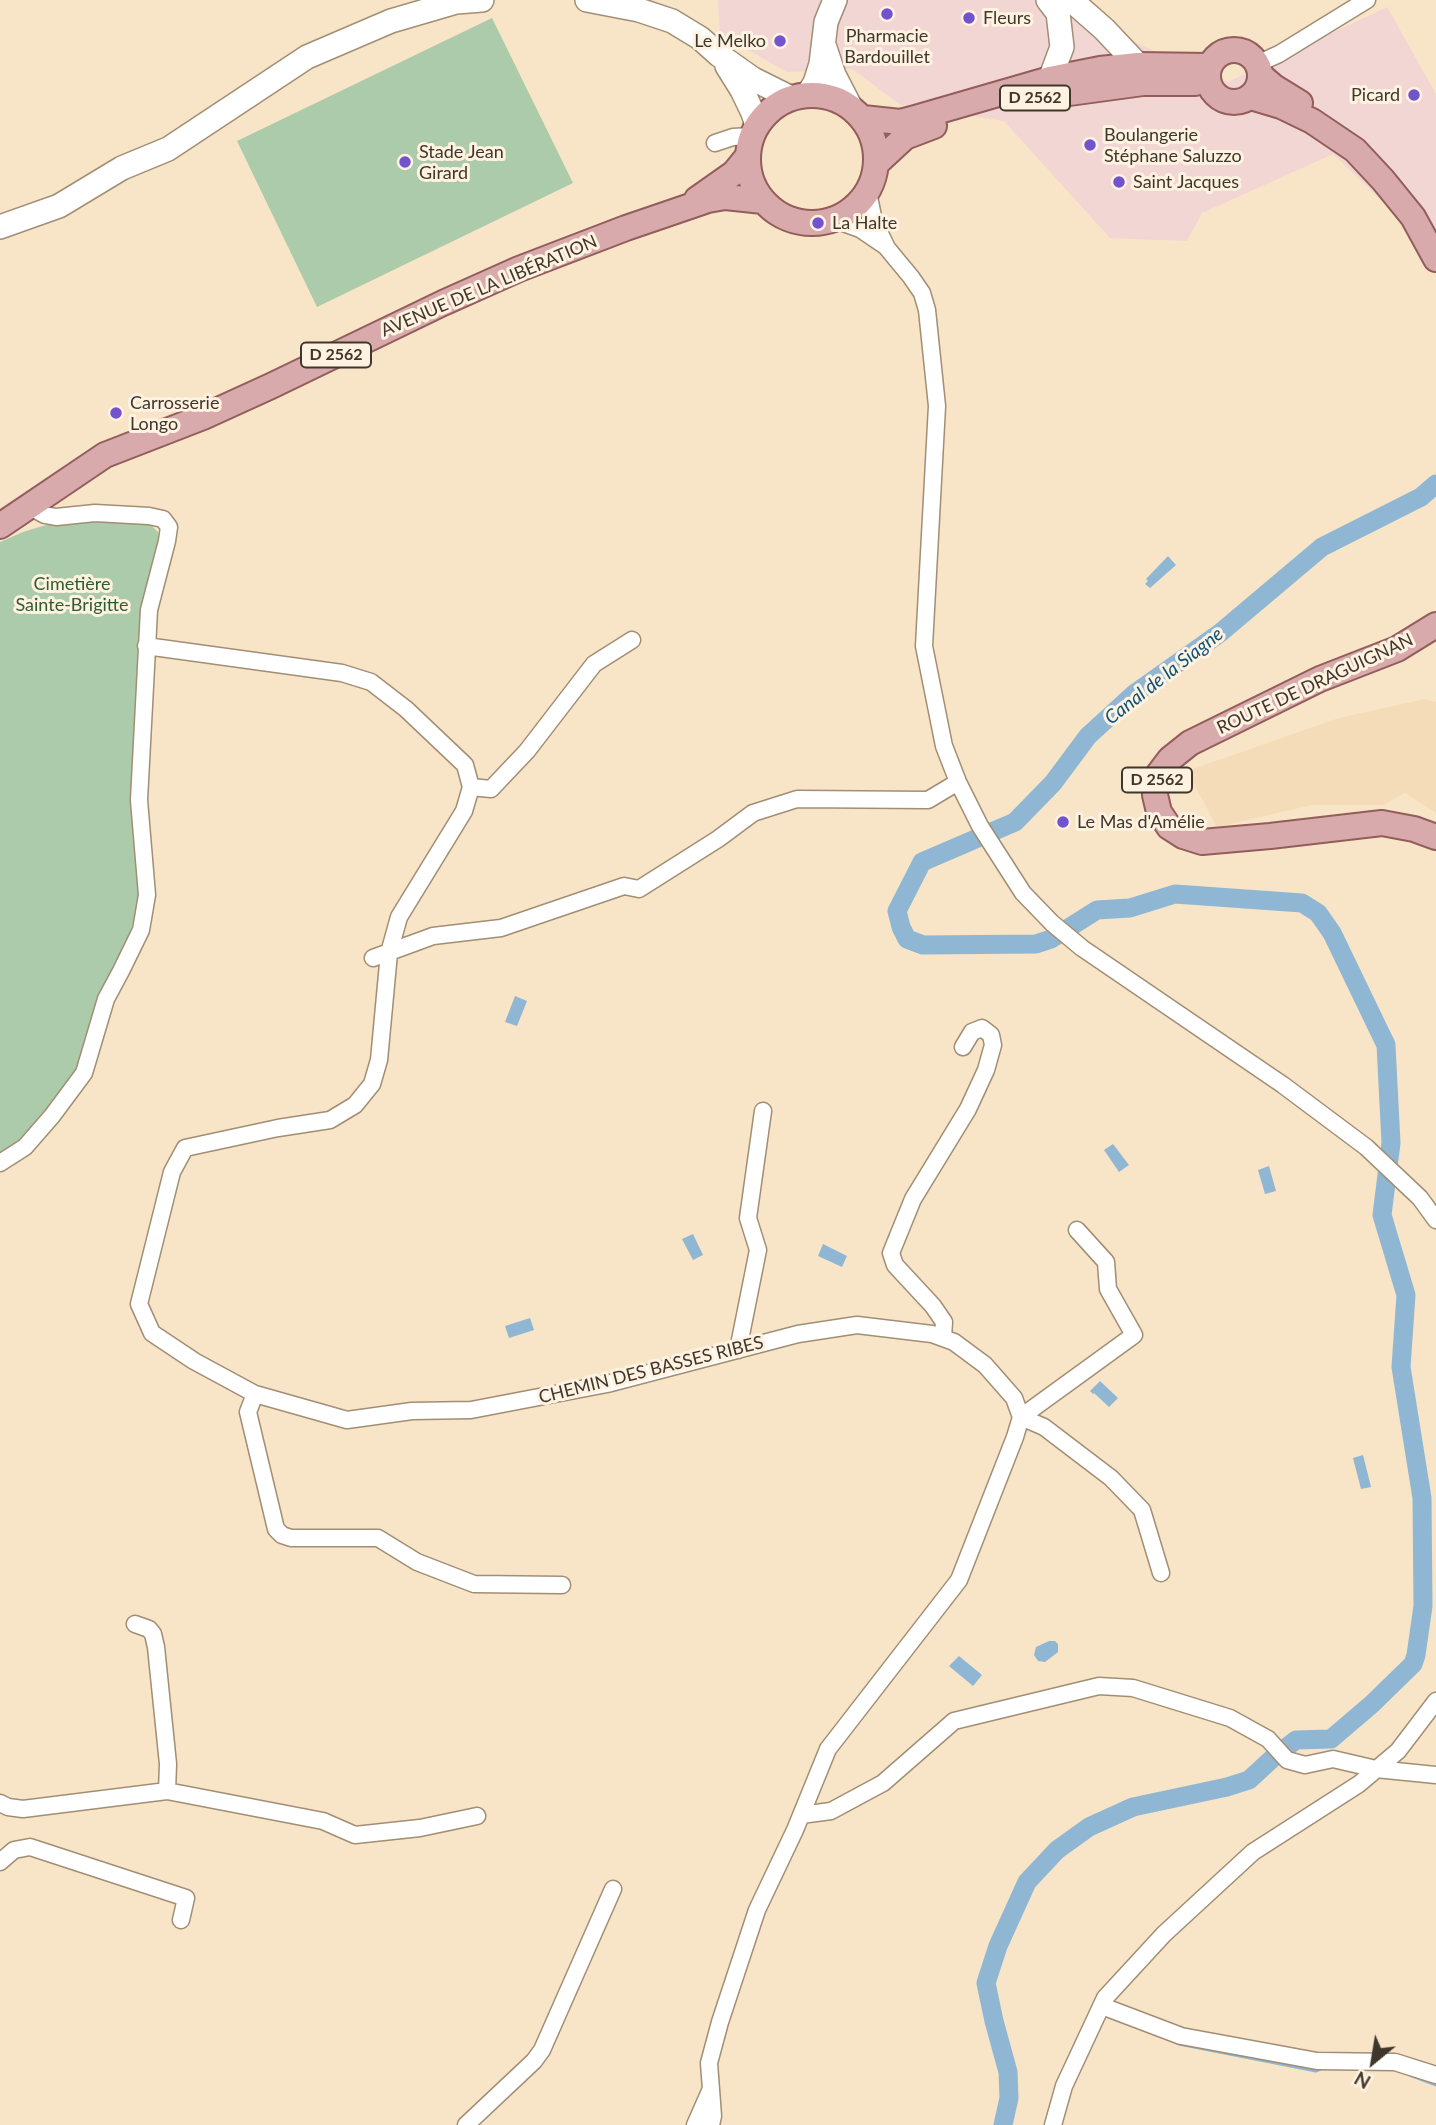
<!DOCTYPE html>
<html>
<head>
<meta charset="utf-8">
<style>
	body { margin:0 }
	#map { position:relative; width:1436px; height:2125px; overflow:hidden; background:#f8e4c7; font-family:Lato,sans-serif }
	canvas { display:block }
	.north { position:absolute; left:1338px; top:2027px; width:70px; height:70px; -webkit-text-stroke:5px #fff2e1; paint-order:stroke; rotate:210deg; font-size:19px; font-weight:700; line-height:28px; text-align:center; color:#3f372c }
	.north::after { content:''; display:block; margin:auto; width:24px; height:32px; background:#3f372c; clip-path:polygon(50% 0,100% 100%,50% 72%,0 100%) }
</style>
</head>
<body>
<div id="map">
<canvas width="1436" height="2125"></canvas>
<div class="north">N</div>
</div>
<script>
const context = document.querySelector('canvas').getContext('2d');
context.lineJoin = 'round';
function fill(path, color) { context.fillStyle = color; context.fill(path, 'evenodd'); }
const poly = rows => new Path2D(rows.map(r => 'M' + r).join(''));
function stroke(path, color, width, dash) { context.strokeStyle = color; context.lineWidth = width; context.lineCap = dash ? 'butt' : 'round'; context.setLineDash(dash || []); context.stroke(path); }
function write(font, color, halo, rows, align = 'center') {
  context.font = font + ' Lato,sans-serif'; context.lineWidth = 6; context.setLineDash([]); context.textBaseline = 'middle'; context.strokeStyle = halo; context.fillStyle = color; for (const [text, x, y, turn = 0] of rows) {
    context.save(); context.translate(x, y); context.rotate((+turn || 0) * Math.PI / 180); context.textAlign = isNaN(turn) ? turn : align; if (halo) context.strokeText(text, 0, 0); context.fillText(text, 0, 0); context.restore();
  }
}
const commercial = poly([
	[718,0,1035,0,1228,82,1387,7,1436,94,1436,253,1333,154,1202,213,1187,241,1110,238,1004,121,901,105,852,69,787,72,720,34]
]);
const built = poly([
	[1425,699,1436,702,1436,813,1405,793,1383,805,1312,805,1217,827,1187,771,1339,718]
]);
const green = poly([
	[492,18,573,183,317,307,237,141],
	[97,519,147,521,158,532,160,542,141,891,127,945,79,1070,35,1129,16,1147,0,1156,0,542,23,532,46,525]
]);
const water = poly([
	[1168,556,1176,565,1150,588,1145,584,1148,581,1146,579],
	[515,996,527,1001,517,1026,505,1022],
	[1113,1144,1129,1165,1119,1172,1104,1150],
	[1269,1166,1276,1191,1265,1194,1258,1170],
	[693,1234,703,1255,693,1260,682,1239],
	[823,1244,847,1256,842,1267,818,1256],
	[530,1318,534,1330,509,1338,505,1326],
	[1100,1381,1118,1398,1109,1407,1094,1393,1093,1394,1090,1391],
	[1363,1455,1371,1487,1361,1489,1353,1458],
	[1049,1641,1055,1641,1058,1644,1058,1652,1045,1662,1038,1661,1034,1655,1036,1647],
	[959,1656,982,1675,973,1686,949,1666]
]);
const stream = poly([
	[1179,2043,1316,2070,1323,2067],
	[1412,2075,1436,2084]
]);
const canal = poly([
	[1003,2125,1009,2098,1008,2072,994,2021,986,1983,998,1946,1027,1882,1057,1850,1089,1827,1133,1807,1227,1787,1249,1780,1275,1756,1296,1740,1331,1739,1372,1704,1413,1664,1416,1655,1423,1606,1422,1498,1401,1367,1406,1295,1382,1215,1391,1143,1386,1045,1332,933,1318,913,1302,903,1175,894,1130,908,1097,910,1051,939,1036,944,923,945,907,939,901,927,897,911,922,862,1015,822,1053,783,1088,736,1134,694,1220,633,1322,547,1421,497,1436,484]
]);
const street = poly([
	[1257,64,1279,54,1367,0],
	[715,143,733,137,752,136],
	[868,192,874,221,887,248,911,277,922,293,927,310,937,406,924,646,944,746,958,782,980,826,1023,893,1052,923,1082,948,1283,1085,1366,1147,1420,1198,1436,1220],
	[835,220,860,229,885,246],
	[146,646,342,673,371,682,406,709,465,765,471,787,464,811,399,917,389,953,379,1060,372,1084,355,1105,330,1120,278,1128,185,1148,172,1172,139,1304,152,1333,194,1361,255,1394,347,1420,412,1411,471,1410,607,1384,798,1334,857,1325,932,1334,954,1342,985,1365,1014,1398,1021,1417,1015,1437,959,1580,828,1749,795,1830,757,1910,720,2022,709,2063,713,2116,711,2125],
	[471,787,491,789,527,751,594,664,632,640],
	[373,958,433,936,501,928,624,886,639,889,718,839,753,813,797,799,928,800,958,782],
	[0,1163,25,1147,52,1116,84,1073,106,999,121,971,141,930,147,895,139,800,149,610,167,541,169,527,163,519,149,516,95,513,56,517,45,515,30,507],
	[1077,1230,1106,1262,1108,1289,1134,1335,1021,1417,1044,1427,1111,1478,1142,1510,1161,1573],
	[943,1337,944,1322,933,1306,895,1265,891,1253,913,1199,968,1109,986,1070,993,1045,991,1035,982,1028,972,1032,963,1047],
	[738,1350,758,1250,748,1218,763,1111],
	[255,1394,248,1412,276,1529,282,1535,291,1538,378,1538,417,1562,474,1584,562,1585],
	[135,1624,149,1629,153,1634,156,1647,168,1764,167,1791],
	[0,1803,8,1807,23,1809,167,1791,323,1821,355,1835,420,1828,477,1816],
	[801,1815,831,1811,883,1783,954,1721,1099,1686,1133,1688,1230,1718,1268,1739,1287,1760,1305,1765,1333,1759,1376,1769,1436,1775],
	[0,1862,14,1850,30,1847,186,1898,181,1920],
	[1102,2006,1181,2036,1317,2061,1395,2062,1436,2075],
	[466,2125,534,2061,542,2050,613,1889],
	[695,2125,710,2091],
	[1053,2125,1064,2086,1105,1998,1164,1934,1253,1852,1359,1784,1398,1751,1436,1701]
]);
const secondary = poly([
	[587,0,639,10,672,21,700,38,719,55,753,79,791,98],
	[1048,0,1058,13,1062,47,1050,79],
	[1071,0,1104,29,1138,65],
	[824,45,834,75,850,106],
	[727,66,742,90,753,113,757,125],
	[808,94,815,83,821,64,826,22,835,0],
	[0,227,59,206,122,168,168,149,307,57,391,21,456,2,482,0]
]);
const primary = poly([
	'1208 76a26 26 0 1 1 52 0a26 26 0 1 1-52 0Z',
	[1260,75,1274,87,1300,103],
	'748 159a64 64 0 1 1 128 0a64 64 0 1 1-128 0Z',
	[1040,97,1143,83,1195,83],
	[1251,97,1281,106,1312,121,1355,150,1383,180,1413,217,1436,259],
	[863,118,900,122,915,118,1050,79,1100,69,1138,65,1209,66],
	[877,163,905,137,934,126],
	[697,199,734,173,747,157],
	[0,526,105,455,203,417,271,386,443,303,519,269,626,228,708,200,725,197,763,201],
	[1436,625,1397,649,1320,679,1190,743,1170,759,1157,776,1155,795,1159,812,1169,827,1183,836,1202,842,1270,836,1382,823,1414,829,1436,837]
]);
const markers = [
	[887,14,7,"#7253cd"],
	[969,18,7,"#7253cd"],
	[780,41,7,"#7253cd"],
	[1414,95,7,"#7253cd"],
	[1090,145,7,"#7253cd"],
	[405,162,7,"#7253cd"],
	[1119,182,7,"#7253cd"],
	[818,223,7,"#7253cd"],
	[116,413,7,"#7253cd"],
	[1063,822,7,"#7253cd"]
];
const shields = [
	[1035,98,70],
	[336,355,70],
	[1157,780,70]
];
const shieldNames = [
	["D 2562",1035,98],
	["D 2562",336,355],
	["D 2562",1157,780]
];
const poiNames = [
	["Fleurs",983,18],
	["Pharmacie",887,36,"center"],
	["Bardouillet",887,57,"center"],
	["Le Melko",766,41,"right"],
	["Picard",1400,95,"right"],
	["Boulangerie",1104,135],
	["Stéphane Saluzzo",1104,156],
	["Stade Jean",419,152],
	["Girard",419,173],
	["Saint Jacques",1133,182],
	["La Halte",832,223],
	["Carrosserie",130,403],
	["Longo",130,424],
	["Le Mas d'Amélie",1077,822]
];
const streetNames = [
	["AVENUE DE LA LIBÉRATION",489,286,-23],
	["ROUTE DE DRAGUIGNAN",1315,684,-25],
	["CHEMIN DES BASSES RIBES",651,1370,-14]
];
const parkNames = [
	["Cimetière",72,584],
	["Sainte-Brigitte",72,605]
];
const waterNames = [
	["Canal de la Siagne",1164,676,-38]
];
fill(commercial, '#f1d6d3');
fill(built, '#f5dcb8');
fill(green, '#abcbaa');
fill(water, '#8fb7d3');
stroke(stream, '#8fb7d3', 5);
stroke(canal, '#8fb7d3', 19);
stroke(street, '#a18e74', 19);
stroke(secondary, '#a18e74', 26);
stroke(primary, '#925d5b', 28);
stroke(street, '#fff', 16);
stroke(secondary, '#fff', 23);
stroke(primary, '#d8aaac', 24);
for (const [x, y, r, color] of markers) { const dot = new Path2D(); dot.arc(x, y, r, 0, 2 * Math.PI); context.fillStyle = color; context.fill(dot); stroke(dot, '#fff2e1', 2.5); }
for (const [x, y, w] of shields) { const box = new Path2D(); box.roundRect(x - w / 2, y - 12.5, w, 25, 5); context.fillStyle = '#fff2e1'; context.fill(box); stroke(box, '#3f372c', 2); }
write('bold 16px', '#3f372c', null, shieldNames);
write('18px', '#3f372c', '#fff2e1', poiNames, 'left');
write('18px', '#3f372c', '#fff2e1', streetNames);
write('18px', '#2e5c2e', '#fff2e1', parkNames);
write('italic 19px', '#0d5278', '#fff2e1', waterNames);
</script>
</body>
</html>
